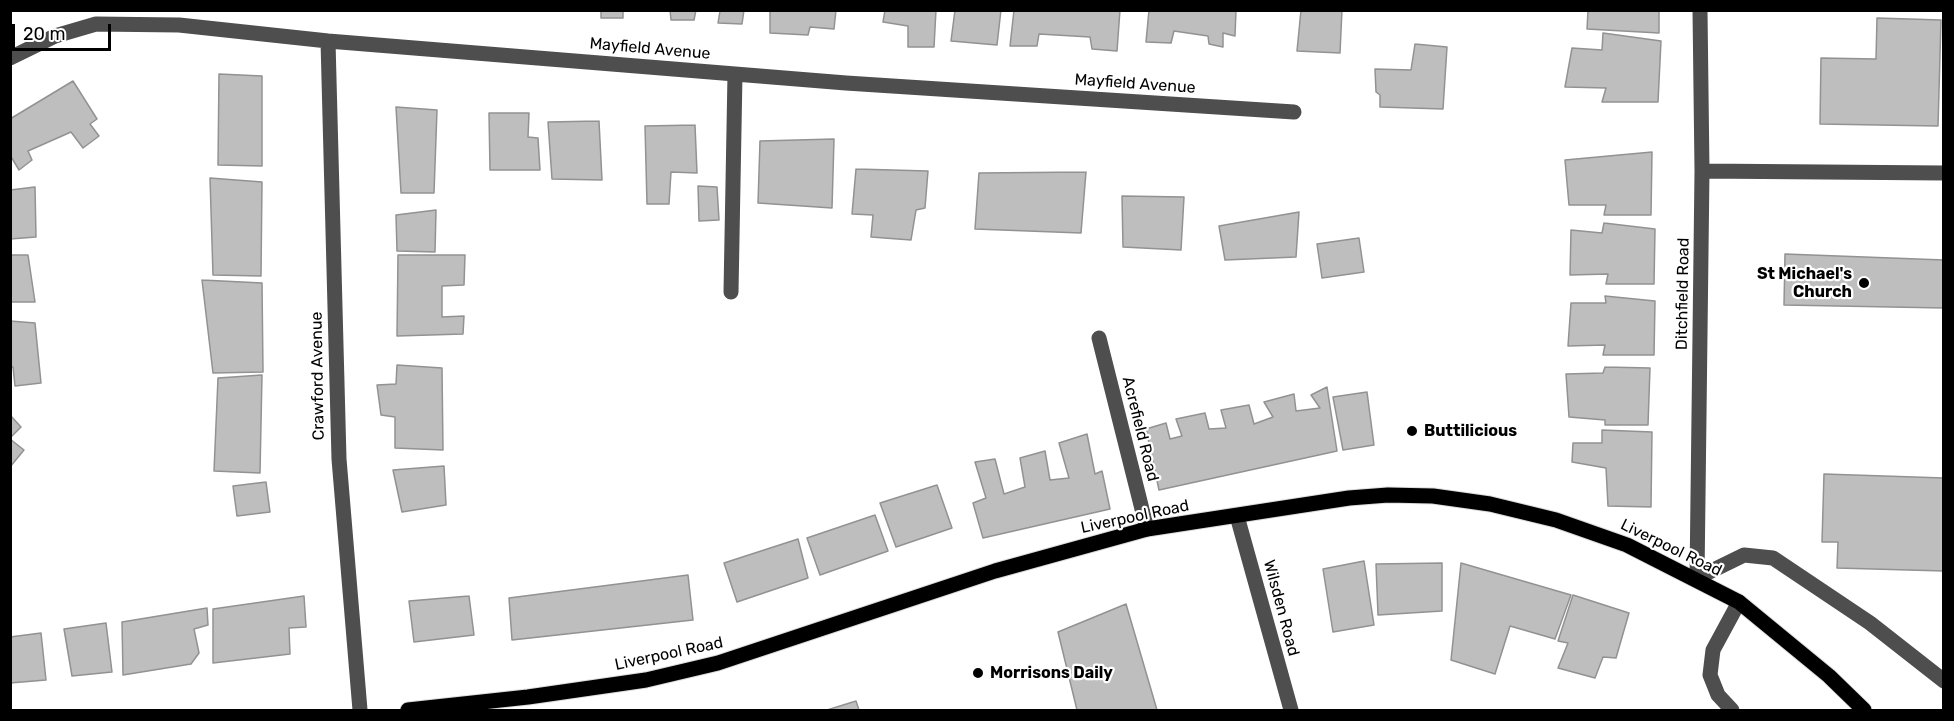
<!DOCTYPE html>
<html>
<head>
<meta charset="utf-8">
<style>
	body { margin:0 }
	#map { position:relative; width:1954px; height:721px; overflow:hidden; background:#fff; font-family:Rubik,sans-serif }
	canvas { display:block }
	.frame { position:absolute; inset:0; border:12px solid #000; pointer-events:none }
	.scale { position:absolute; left:12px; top:24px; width:99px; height:27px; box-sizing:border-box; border:3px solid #000; border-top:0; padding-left:8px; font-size:18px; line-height:21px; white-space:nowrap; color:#000; -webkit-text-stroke:4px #fff; paint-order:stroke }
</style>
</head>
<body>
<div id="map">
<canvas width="1954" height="721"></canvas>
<div class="frame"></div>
<div class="scale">20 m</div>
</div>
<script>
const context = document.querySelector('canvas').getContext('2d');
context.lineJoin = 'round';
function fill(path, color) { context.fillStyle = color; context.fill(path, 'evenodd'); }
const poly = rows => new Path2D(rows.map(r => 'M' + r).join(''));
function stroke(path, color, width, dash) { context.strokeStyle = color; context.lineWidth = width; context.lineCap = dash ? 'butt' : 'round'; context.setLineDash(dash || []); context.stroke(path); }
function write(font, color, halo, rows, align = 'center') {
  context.font = font + ' Rubik,sans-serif'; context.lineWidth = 4.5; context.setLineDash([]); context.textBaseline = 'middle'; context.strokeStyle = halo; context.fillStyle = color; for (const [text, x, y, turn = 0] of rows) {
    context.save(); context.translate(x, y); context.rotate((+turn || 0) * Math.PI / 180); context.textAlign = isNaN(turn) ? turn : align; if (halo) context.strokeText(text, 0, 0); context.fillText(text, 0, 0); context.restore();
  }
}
const building = poly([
	[601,10,623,10,623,18,601,18,601,10],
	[670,10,696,10,694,20,671,20,670,10],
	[717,10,744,10,742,24,718,23,720,11,717,10],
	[770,10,836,10,834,29,810,27,808,35,770,33,770,10],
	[885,10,936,10,934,47,908,47,908,26,883,22,885,10],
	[955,10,1001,10,997,45,951,41,955,10],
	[1014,10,1120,10,1117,51,1092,49,1090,37,1039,34,1037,46,1010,46,1014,10],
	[1149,10,1236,10,1235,36,1223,33,1223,47,1209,44,1208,36,1174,31,1171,43,1146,42,1149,10],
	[1301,10,1342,10,1340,53,1297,51,1301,10],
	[1588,10,1659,10,1659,33,1587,29,1588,10],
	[1877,18,1941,20,1938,126,1820,124,1821,58,1876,59,1877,18],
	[1603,33,1661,41,1658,102,1602,102,1606,88,1565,87,1572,48,1602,50,1603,33],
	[1415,44,1447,47,1443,109,1380,107,1380,95,1376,92,1375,69,1411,70,1415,44],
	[219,74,262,76,262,166,218,165,219,74],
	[73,81,97,119,90,124,99,136,83,148,71,132,28,151,32,160,19,170,10,155,10,119,73,81],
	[396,107,437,110,434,193,401,193,396,107],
	[489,113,529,113,528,137,538,138,540,170,490,170,489,113],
	[599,121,602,180,552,179,548,122,599,121],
	[695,125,697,173,671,172,669,204,647,204,645,126,695,125],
	[834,139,832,208,758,203,760,141,834,139],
	[1652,152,1651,215,1604,215,1606,205,1569,205,1565,160,1652,152],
	[856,169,928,171,925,208,916,210,911,240,871,237,873,215,852,214,856,169],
	[1086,172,1081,233,975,229,979,173,1086,172],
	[210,178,262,182,261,276,213,275,210,178],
	[698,186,717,187,719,220,699,221,698,186],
	[35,187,36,237,10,239,10,190,35,187],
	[1122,196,1184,197,1181,250,1123,247,1122,196],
	[436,210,435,252,397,251,396,215,436,210],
	[1299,212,1296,257,1225,260,1219,226,1299,212],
	[1604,223,1655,229,1654,284,1606,284,1608,274,1570,275,1571,230,1602,233,1604,223],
	[1359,238,1364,272,1322,278,1317,244,1359,238],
	[1785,254,1944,260,1944,308,1784,305,1785,254],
	[10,255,28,255,35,302,10,302,10,255],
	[398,255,465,255,464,285,442,286,442,317,464,316,463,334,397,336,398,255],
	[202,280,262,283,263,372,213,373,202,280],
	[1605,296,1655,301,1654,355,1603,355,1605,345,1568,346,1571,303,1606,303,1605,296],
	[10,321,35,323,41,383,15,386,13,367,10,367,10,321],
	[397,365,442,368,443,450,395,448,395,417,381,415,377,385,396,384,397,365],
	[1605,367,1650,368,1648,425,1605,425,1605,420,1569,417,1566,374,1603,373,1605,367],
	[262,375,260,473,214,471,218,378,262,375],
	[1327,387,1337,451,1159,490,1146,429,1166,423,1170,439,1182,436,1176,419,1205,413,1209,429,1226,428,1221,410,1249,405,1254,424,1273,417,1264,402,1294,394,1296,411,1320,408,1311,395,1327,387],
	[1367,392,1374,445,1343,450,1333,397,1367,392],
	[10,415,21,427,10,438,10,415],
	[1602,430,1652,432,1651,507,1608,506,1606,468,1572,462,1573,443,1602,443,1602,430],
	[1087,434,1095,474,1102,471,1110,509,983,538,973,503,986,498,975,462,995,459,1004,494,1025,487,1020,458,1045,451,1050,480,1069,478,1059,443,1087,434],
	[10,439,24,450,10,467,10,439],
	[444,466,446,505,402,512,393,470,444,466],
	[1824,474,1944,478,1944,571,1837,568,1838,542,1822,542,1824,474],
	[266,482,270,512,237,516,233,486,266,482],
	[937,485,952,528,896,547,880,503,937,485],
	[875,515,888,551,820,575,807,538,875,515],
	[798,539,808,578,737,602,724,563,798,539],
	[1364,561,1374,625,1333,632,1323,569,1364,561],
	[1442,563,1442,611,1378,615,1376,564,1442,563],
	[1461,563,1571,595,1555,639,1510,626,1495,674,1451,660,1461,563],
	[688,575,693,620,512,640,509,598,688,575],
	[1573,595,1629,613,1616,658,1603,657,1595,678,1558,668,1568,643,1558,641,1573,595],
	[304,596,306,627,289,628,290,654,213,663,213,609,304,596],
	[469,596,474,635,414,642,409,601,469,596],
	[1126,604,1157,710,1077,710,1058,632,1126,604],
	[207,608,208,625,194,629,199,653,191,664,123,675,122,622,207,608],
	[106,623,112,672,72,676,64,629,106,623],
	[41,633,46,680,10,683,10,637,41,633],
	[856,701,859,710,827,710,856,701]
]);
const minor = poly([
	[1700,10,1702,171,1697,578,1744,555,1773,558,1870,623,1944,681],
	[328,41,339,459,360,710],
	[10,58,55,36,96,24,179,25,328,41,846,83,1294,112],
	[1702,171,1944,173],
	[731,292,735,74],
	[1099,338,1147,529],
	[1237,516,1291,710],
	[1732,710,1718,695,1710,675,1713,650,1739,602]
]);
const major = poly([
	[408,710,528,697,646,680,718,663,995,571,1147,529,1349,498,1388,495,1433,496,1490,504,1556,520,1627,545,1739,602,1829,676,1864,710]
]);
const markers = [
	[1864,283,6,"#000"],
	[1412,431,6,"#000"],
	[978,673,6,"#000"]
];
const streetNames = [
	["Mayfield Avenue",650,49,5],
	["Mayfield Avenue",1135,84,4],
	["Ditchfield Road",1683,294,-89],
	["Crawford Avenue",318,376,-91],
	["Acrefield Road",1140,429,76],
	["Liverpool Road",1135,517,-12],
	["Liverpool Road",1671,548,26],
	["Wilsden Road",1281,608,75],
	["Liverpool Road",669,654,-12]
];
const poiNames = [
	["St Michael's",1852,274,"right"],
	["Church",1852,292,"right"],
	["Buttilicious",1424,431],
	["Morrisons Daily",990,673]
];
fill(building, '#bebebe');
stroke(building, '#929292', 1.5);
stroke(major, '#dbdbdb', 17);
stroke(minor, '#4e4e4e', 15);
stroke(major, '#000', 15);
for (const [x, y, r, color] of markers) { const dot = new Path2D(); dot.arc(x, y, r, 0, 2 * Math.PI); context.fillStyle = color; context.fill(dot); stroke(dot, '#fff', 2); }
write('16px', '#000', '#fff', streetNames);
write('bold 16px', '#000', '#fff', poiNames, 'left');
</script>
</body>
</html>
